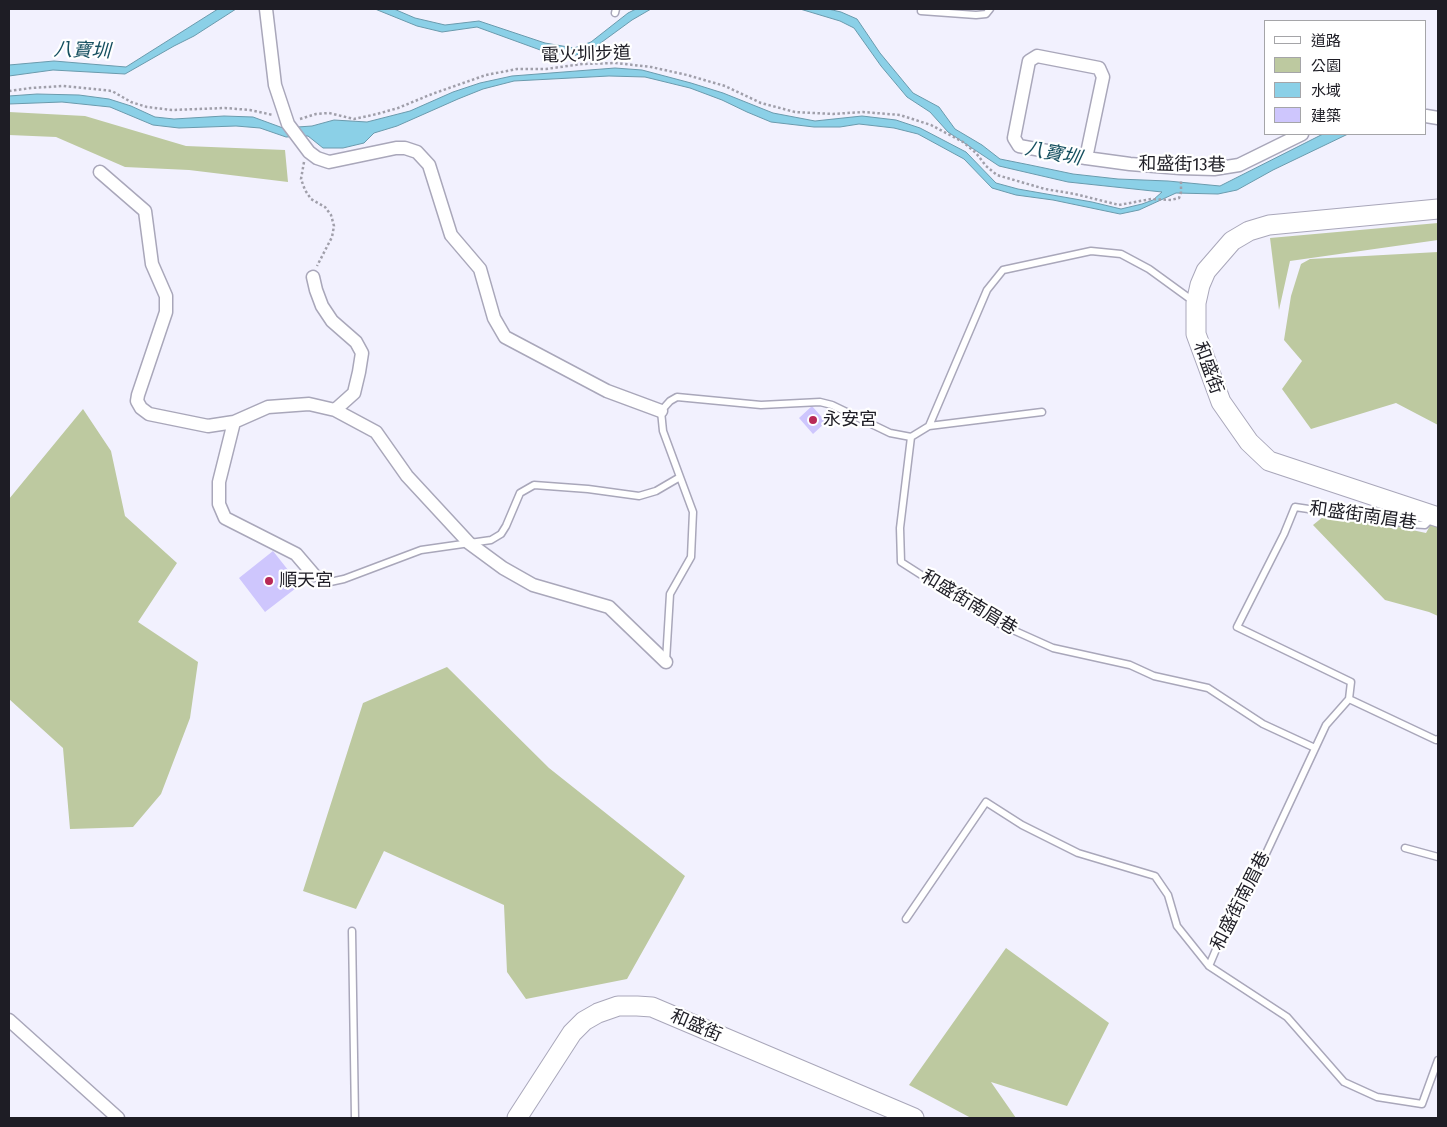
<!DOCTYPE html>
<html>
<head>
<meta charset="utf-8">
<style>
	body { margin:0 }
	#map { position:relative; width:1447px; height:1127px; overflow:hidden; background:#f2f1fe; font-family:"Fira Sans Condensed","Noto Sans TC",sans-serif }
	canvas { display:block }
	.frame { position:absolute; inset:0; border:10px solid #1e1d25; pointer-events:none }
	.legend { position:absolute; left:1264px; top:20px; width:162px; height:115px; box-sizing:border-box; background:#fff; border:1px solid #a5a5a8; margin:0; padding:6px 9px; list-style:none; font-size:15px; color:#1e1d25 }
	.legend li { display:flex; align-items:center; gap:10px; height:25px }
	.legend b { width:25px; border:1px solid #a5a5a8 }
</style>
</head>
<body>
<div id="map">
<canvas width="1447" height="1127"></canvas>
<div class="frame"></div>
<ul class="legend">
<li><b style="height:6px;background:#fff"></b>道路</li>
<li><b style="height:14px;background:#bdc9a0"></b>公園</li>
<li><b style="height:14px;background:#8bd0e7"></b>水域</li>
<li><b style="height:14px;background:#cec6fd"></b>建築</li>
</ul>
</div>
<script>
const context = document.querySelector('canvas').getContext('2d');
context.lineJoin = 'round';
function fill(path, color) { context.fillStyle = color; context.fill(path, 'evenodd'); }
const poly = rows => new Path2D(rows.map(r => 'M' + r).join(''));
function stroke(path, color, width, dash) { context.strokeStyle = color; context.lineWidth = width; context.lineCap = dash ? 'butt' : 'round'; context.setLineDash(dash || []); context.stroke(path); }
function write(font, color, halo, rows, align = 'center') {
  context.font = font + ' "Fira Sans Condensed","Noto Sans TC",sans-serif'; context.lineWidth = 4.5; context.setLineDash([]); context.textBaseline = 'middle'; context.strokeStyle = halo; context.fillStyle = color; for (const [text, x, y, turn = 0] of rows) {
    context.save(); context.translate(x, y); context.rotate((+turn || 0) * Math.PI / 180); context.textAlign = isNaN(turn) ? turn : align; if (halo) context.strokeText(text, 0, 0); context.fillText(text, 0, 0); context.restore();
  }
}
const green = poly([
	[9,112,85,116,186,146,285,150,288,182,189,170,125,167,56,137,9,135],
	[1438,223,1438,240,1290,261,1279,310,1270,238],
	[1438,252,1438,425,1396,403,1311,429,1282,389,1302,361,1284,340,1291,296,1301,264,1310,259],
	[83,409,111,451,125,516,177,563,138,622,198,662,190,718,161,794,133,827,70,829,63,748,9,699,9,499],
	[1438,511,1438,616,1429,612,1385,600,1313,525,1329,512,1426,533],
	[447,667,549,768,685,876,627,979,526,999,507,972,504,905,384,851,356,909,303,891,363,703],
	[1006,948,1109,1023,1067,1106,991,1082,1016,1118,971,1118,909,1085]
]);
const water = poly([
	[218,9,236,9,194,36,174,46,125,74,53,70,9,76,9,65,54,61,126,67,218,9],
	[375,9,394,9,415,18,445,25,479,21,545,43,574,48,591,42,628,13,636,9,651,9,632,20,591,50,573,56,543,51,477,27,442,32,417,26,375,9],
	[800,9,828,9,841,12,857,19,880,53,913,93,939,107,955,129,982,145,1000,159,1030,165,1073,174,1118,179,1168,181,1220,186,1323,134,1348,134,1273,170,1237,190,1218,194,1176,193,1139,210,1120,214,1053,200,1016,195,992,188,964,159,918,134,894,128,859,124,840,127,814,127,771,122,747,112,722,100,690,88,645,77,609,76,514,81,483,89,458,99,397,126,374,133,364,143,343,148,323,148,308,136,286,137,260,128,236,126,179,128,153,125,110,107,62,102,9,104,9,96,37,94,79,95,109,99,131,106,155,117,174,119,224,116,253,117,283,128,312,126,334,120,367,122,410,111,453,92,480,83,512,76,615,68,642,70,691,83,723,93,773,113,815,121,862,116,896,120,920,128,966,152,996,183,1018,189,1092,202,1121,209,1142,204,1153,200,1162,192,1068,182,999,166,948,132,930,112,907,97,881,66,854,28,840,21,800,9]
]);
const building = poly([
	[812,406,826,422,813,434,799,418],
	[273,551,300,585,265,612,239,578]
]);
const path = poly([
	[9,91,31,88,63,86,94,89,112,91,131,102,147,107,172,110,225,108,250,110,273,115],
	[300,119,316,114,329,113,354,119,377,114,398,108,432,94,486,75,517,69,546,69,582,64,616,63,651,67,687,75,725,86,761,103,795,112,833,114,863,112,900,115,931,125,963,142,976,153,986,166,997,175,1045,189,1075,194,1119,205,1151,199,1171,200,1179,198,1181,192,1181,179],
	[304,162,301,179,305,190,311,199,325,207,331,215,334,226,332,237,317,266]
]);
const lane = poly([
	[921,11,976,15,986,14,990,9],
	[615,13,616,9],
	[929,426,1042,412],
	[911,437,900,528,901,562,995,622,1053,648,1130,665,1154,676,1208,688,1263,724,1315,748],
	[1433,517,1425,525,1409,524,1295,507,1284,534,1237,627,1351,682,1349,699,1326,725,1242,905,1220,940,1209,966,1287,1017,1344,1082,1377,1097,1422,1104,1438,1060],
	[314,575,330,582,344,579,421,550,491,540,501,534,506,526,520,493,534,485,588,489,639,496,656,491,680,477,663,431,661,411,670,401,677,397,761,405,820,402,832,405,890,433,911,437,929,426,987,290,1003,270,1091,251,1121,254,1149,269,1193,301],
	[666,661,670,594,691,557,693,512,680,477],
	[1349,699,1436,740,1438,739],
	[1405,848,1438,857],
	[906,919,986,802,1022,825,1078,853,1155,876,1168,895,1177,926,1209,966],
	[352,931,355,1118]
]);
const street = poly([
	[266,9,275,85,288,124,309,152,317,158,329,162,396,148,405,148,417,152,429,165,451,235,480,269,494,318,505,337,607,391,661,411],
	[1426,116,1438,118],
	[1086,158,1103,77,1099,68,1037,56,1029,61,1014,138,1019,146,1086,158,1130,164,1180,168,1214,169,1239,165,1302,134],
	[100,172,145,211,152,264,166,296,166,312,138,395,137,401,141,408,149,414,208,426,234,422,268,407,309,404,335,410,376,432,407,476,469,543,503,568,533,585,609,607,666,662],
	[313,277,316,290,322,306,332,321,356,342,362,353,359,372,354,393,335,410],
	[234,422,219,482,219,504,225,518,296,554,314,575],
	[9,1020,118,1118]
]);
const secondary = poly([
	[1438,209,1269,225,1249,231,1232,241,1206,271,1200,285,1196,303,1196,334,1221,402,1249,442,1269,461,1438,517],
	[517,1118,572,1033,584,1021,598,1013,618,1006,637,1006,652,1007,914,1118]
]);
const markers = [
	[813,420,5,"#b82956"],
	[269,581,5,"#b82956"]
];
const streetNames = [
	["電火圳步道",586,55,-2],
	["和盛街13巷",1182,165,1],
	["和盛街",1208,368,70],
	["和盛街南眉巷",1363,516,8],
	["和盛街南眉巷",969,603,31],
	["和盛街南眉巷",1241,901,-63],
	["和盛街",696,1026,23]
];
const poiNames = [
	["永安宮",823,420],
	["順天宮",279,581]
];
const waterNames = [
	["八寶圳",82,51,2],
	["八寶圳",1053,154,11]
];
fill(green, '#bdc9a0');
fill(water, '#8bd0e7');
stroke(water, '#6a9aad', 1);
fill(building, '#cec6fd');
stroke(lane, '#a9a7ba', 9);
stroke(street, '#a9a7ba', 15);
stroke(secondary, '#a9a7ba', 21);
stroke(path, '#a09faa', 2.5, [2.5, 2.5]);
stroke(lane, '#fff', 6);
stroke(street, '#fff', 12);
stroke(secondary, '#fff', 19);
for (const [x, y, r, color] of markers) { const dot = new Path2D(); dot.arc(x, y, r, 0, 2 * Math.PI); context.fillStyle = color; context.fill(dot); stroke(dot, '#fff', 2); }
write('18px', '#1e1d25', '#fff', streetNames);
write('18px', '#1e1d25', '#fff', poiNames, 'left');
write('italic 19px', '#165060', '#fff', waterNames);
</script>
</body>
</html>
